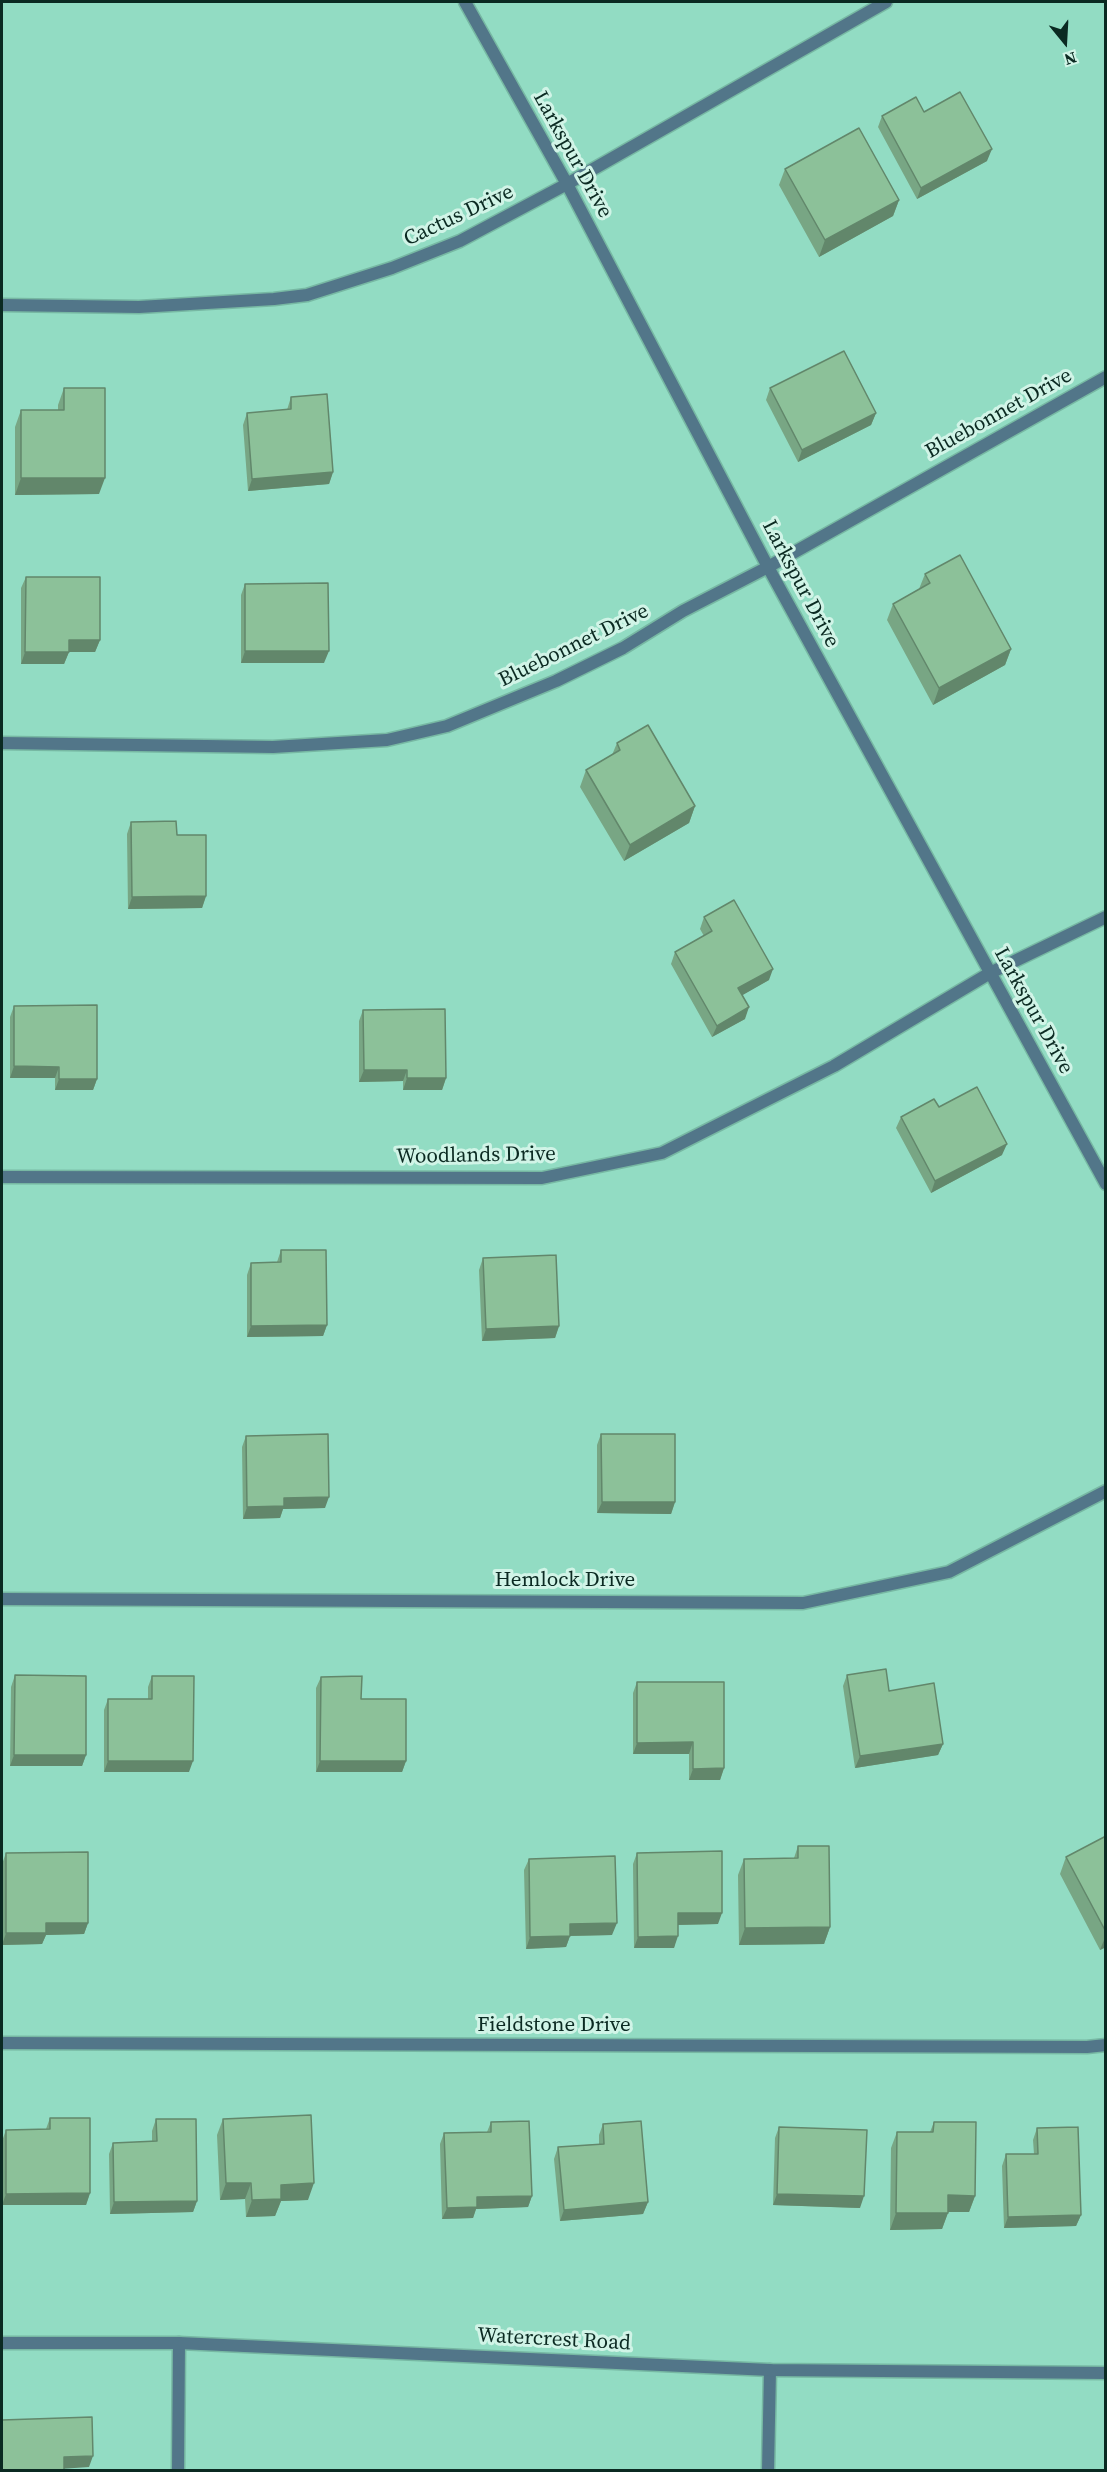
<!DOCTYPE html>
<html>
<head>
<meta charset="utf-8">
<style>
	body { margin:0 }
	#map { position:relative; width:1107px; height:2472px; overflow:hidden; background:#92dcc3; font-family:"Source Serif 4",serif }
	canvas { display:block }
	.frame { position:absolute; inset:0; border:3px solid #0b2a22; pointer-events:none }
	.north { position:absolute; left:1035px; top:12px; width:60px; height:60px; -webkit-text-stroke:4px #d1f4e7; paint-order:stroke; rotate:162deg; font-size:16px; font-weight:700; line-height:24px; text-align:center; color:#0b2a22 }
	.north::after { content:''; display:block; margin:auto; width:21px; height:27px; background:#0b2a22; clip-path:polygon(50% 0,100% 100%,50% 72%,0 100%) }
</style>
</head>
<body>
<div id="map">
<canvas width="1107" height="2472"></canvas>
<div class="frame"></div>
<div class="north">N</div>
</div>
<script>
const context = document.querySelector('canvas').getContext('2d');
context.lineJoin = 'round';
const poly = rows => new Path2D(rows.map(r => 'M' + r).join(''));
function stroke(path, color, width, dash) { context.strokeStyle = color; context.lineWidth = width; context.lineCap = dash ? 'butt' : 'round'; context.setLineDash(dash || []); context.stroke(path); }
function fill(path, color) { context.fillStyle = color; context.fill(path, 'evenodd'); }
function write(font, color, halo, rows, align = 'center') {
  context.font = font + ' "Source Serif 4",serif'; context.lineWidth = 6; context.setLineDash([]); context.textBaseline = 'middle'; context.strokeStyle = halo; context.fillStyle = color; for (const [text, x, y, turn = 0] of rows) {
    context.save(); context.translate(x, y); context.rotate((+turn || 0) * Math.PI / 180); context.textAlign = isNaN(turn) ? turn : align; if (halo) context.strokeText(text, 0, 0); context.fillText(text, 0, 0); context.restore();
  }
}
const minor = poly([
	[465,2,567,184,768,567,1106,1184],
	[2,305,139,307,274,299,307,295,392,268,460,241,567,184,886,2],
	[2,743,273,747,387,740,447,726,556,681,623,648,683,611,768,567,1106,377],
	[2,1177,542,1178,662,1153,834,1066,990,973,1106,917],
	[2,1599,803,1603,949,1572,1106,1491],
	[2,2043,1087,2047,1106,2045],
	[178,2470,179,2343],
	[768,2470,770,2370]
]);
const tertiary = poly([
	[2,2343,179,2343,770,2370,1106,2373]
]);
const wall = poly([
	[924,112,987,161,917,199,878,127,882,116],
	[785,169,899,200,893,216,819,257,779,185],
	[64,388,99,494,15,495,15,427,21,410,58,410,58,405],
	[770,388,876,413,871,425,798,462,766,400],
	[291,397,333,472,329,484,248,491,243,425,247,413,287,410],
	[925,574,1011,649,1005,665,933,705,887,620,893,604,919,589],
	[26,577,100,640,95,652,69,652,64,664,21,664,21,588],
	[245,584,324,663,241,663,241,595],
	[617,743,695,806,689,823,624,861,580,787,586,770,612,755],
	[131,822,177,835,206,896,202,908,128,909,127,834],
	[704,917,769,980,742,995,745,1019,712,1037,671,964,675,952,704,936,700,929],
	[14,1006,97,1079,93,1090,55,1090,55,1078,10,1078,10,1017],
	[363,1010,446,1078,442,1090,403,1090,403,1081,359,1082,359,1021],
	[939,1107,1002,1155,931,1193,896,1128,901,1117],
	[281,1250,327,1325,323,1336,247,1337,247,1275,251,1263,277,1262],
	[483,1258,559,1326,555,1338,482,1341,479,1270],
	[601,1434,675,1502,671,1514,597,1513,597,1445],
	[246,1436,325,1508,283,1509,280,1518,243,1519,242,1447],
	[15,1675,86,1755,82,1766,10,1766,11,1687],
	[847,1675,889,1691,943,1744,938,1755,855,1768,843,1686],
	[152,1676,189,1772,104,1772,104,1710,108,1699,148,1699,148,1687],
	[321,1677,406,1761,402,1772,316,1772,316,1688],
	[637,1682,724,1768,720,1780,689,1780,689,1754,633,1754,633,1693],
	[1106,1836,1106,1947,1100,1950,1060,1874,1066,1857],
	[798,1846,830,1927,824,1944,739,1945,738,1875,744,1859,794,1858],
	[6,1853,88,1923,84,1934,46,1935,42,1944,2,1945,2,1864],
	[637,1853,718,1924,678,1925,674,1948,634,1948,633,1864],
	[529,1859,612,1935,570,1936,566,1947,526,1949,524,1870],
	[50,2118,90,2193,86,2205,2,2205,2,2141,6,2130,46,2129],
	[156,2119,197,2201,193,2212,110,2214,109,2154,113,2143,152,2142,152,2131],
	[223,2119,308,2200,281,2201,275,2216,246,2217,245,2199,220,2200,217,2135],
	[491,2122,532,2196,528,2207,476,2209,473,2218,442,2219,440,2144,444,2133,487,2132],
	[934,2122,975,2196,969,2212,948,2212,942,2229,890,2230,891,2148,897,2132,930,2132],
	[603,2124,648,2202,643,2214,560,2221,554,2159,558,2147,599,2144,599,2135],
	[779,2127,860,2208,773,2205,775,2138],
	[1037,2128,1081,2215,1076,2226,1004,2228,1002,2166,1006,2154,1034,2154,1033,2140]
]);
const shadedWall = poly([
	[992,149,987,161,917,199,921,188],
	[899,200,893,216,819,257,825,240],
	[876,413,871,425,798,462,802,450],
	[333,472,329,484,248,491,252,479],
	[21,478,105,478,99,494,15,495],
	[69,640,100,640,95,652,65,652],
	[1011,649,1005,665,933,705,939,688],
	[245,651,329,651,324,663,241,663],
	[25,652,69,652,64,664,21,664],
	[695,806,689,823,624,861,630,845],
	[206,896,202,908,128,909,132,897],
	[773,969,769,980,734,1000,738,988],
	[749,1007,745,1019,712,1037,717,1026],
	[14,1066,59,1067,55,1078,10,1078],
	[364,1070,407,1070,403,1081,359,1082],
	[407,1078,446,1078,442,1090,403,1090],
	[59,1079,97,1079,93,1090,55,1090],
	[1007,1144,1002,1155,931,1193,935,1181],
	[327,1325,323,1336,247,1337,251,1326],
	[559,1326,555,1338,482,1341,486,1329],
	[329,1497,325,1508,283,1509,280,1518,243,1519,247,1507,284,1498],
	[602,1502,675,1502,671,1514,597,1513],
	[693,1742,689,1754,633,1754,637,1743],
	[943,1744,938,1755,855,1768,860,1756],
	[14,1755,86,1755,82,1766,10,1766],
	[108,1761,193,1761,189,1772,104,1772],
	[320,1761,406,1761,402,1772,316,1772],
	[724,1768,720,1780,689,1780,693,1769],
	[678,1913,722,1913,718,1924,674,1925],
	[46,1923,88,1923,84,1934,46,1935,42,1944,2,1945,6,1933],
	[617,1923,612,1935,565,1936,570,1924],
	[830,1927,824,1944,739,1945,745,1928],
	[1106,1935,1106,1947,1100,1950],
	[570,1936,566,1947,526,1949,530,1937],
	[678,1936,674,1948,634,1948,638,1937],
	[226,2183,251,2183,245,2199,220,2200],
	[314,2183,308,2200,281,2201,275,2216,246,2217,252,2200,281,2185],
	[90,2193,86,2205,2,2205,6,2194],
	[777,2194,864,2196,860,2208,773,2205],
	[948,2195,975,2196,969,2212,942,2212],
	[532,2196,528,2207,476,2209,473,2218,442,2219,447,2208,477,2197],
	[197,2201,193,2212,110,2214,114,2202],
	[648,2202,643,2214,560,2221,564,2210],
	[896,2213,948,2213,942,2229,890,2230],
	[1081,2215,1076,2226,1004,2228,1008,2217],
	[93,2456,89,2467,60,2469,64,2457]
]);
const building = poly([
	[960,92,992,149,921,188,882,116,916,97,924,112,960,92],
	[859,128,899,200,825,240,785,169,859,128],
	[844,351,876,413,802,450,770,388,844,351],
	[64,388,105,388,105,478,21,478,21,410,64,410,64,388],
	[327,394,333,472,252,479,247,413,291,409,291,397,327,394],
	[960,555,1011,649,939,688,893,604,930,583,925,574,960,555],
	[26,577,100,577,100,640,69,640,69,652,25,652,26,577],
	[328,583,329,651,245,651,245,584,328,583],
	[648,725,695,806,630,845,586,770,620,750,617,743,648,725],
	[176,821,177,835,206,835,206,896,132,897,131,822,176,821],
	[734,900,773,969,738,988,749,1007,717,1026,675,952,712,931,704,917,734,900],
	[97,1005,97,1079,59,1079,59,1067,14,1066,14,1006,97,1005],
	[445,1009,446,1078,407,1078,407,1070,364,1070,363,1010,445,1009],
	[977,1087,1007,1144,935,1181,901,1117,934,1099,939,1107,977,1087],
	[281,1250,326,1250,327,1325,251,1326,251,1263,281,1262,281,1250],
	[556,1255,559,1326,486,1329,483,1258,556,1255],
	[328,1434,329,1497,284,1498,284,1506,247,1507,246,1436,328,1434],
	[601,1434,675,1434,675,1502,602,1502,601,1434],
	[886,1669,889,1691,934,1683,943,1744,860,1756,847,1675,886,1669],
	[15,1675,86,1676,86,1755,14,1755,15,1675],
	[152,1676,194,1676,193,1761,108,1761,108,1699,152,1699,152,1676],
	[362,1676,361,1699,406,1699,406,1761,320,1761,321,1677,362,1676],
	[637,1682,724,1682,724,1768,693,1769,693,1742,637,1743,637,1682],
	[1106,1836,1106,1932,1066,1857,1106,1836],
	[798,1846,829,1846,830,1927,745,1928,744,1859,798,1858,798,1846],
	[722,1851,722,1913,678,1913,678,1936,638,1937,637,1853,722,1851],
	[88,1852,88,1923,46,1923,46,1933,6,1933,6,1853,88,1852],
	[615,1856,617,1923,570,1924,570,1936,530,1937,529,1859,615,1856],
	[311,2115,314,2183,281,2185,281,2199,252,2200,251,2183,226,2183,223,2119,311,2115],
	[50,2118,90,2118,90,2193,6,2194,6,2130,50,2129,50,2118],
	[156,2119,196,2119,197,2201,114,2202,113,2143,157,2141,156,2119],
	[529,2121,532,2196,477,2197,477,2207,447,2208,444,2133,491,2132,491,2122,529,2121],
	[641,2121,648,2202,564,2210,558,2147,604,2144,603,2124,641,2121],
	[934,2122,976,2122,975,2196,948,2195,948,2213,896,2213,897,2132,933,2132,934,2122],
	[779,2127,867,2130,864,2196,777,2194,779,2127],
	[1078,2127,1081,2215,1008,2217,1006,2154,1038,2154,1037,2128,1078,2127],
	[92,2417,93,2456,64,2457,64,2470,2,2470,2,2420,92,2417]
]);
const streetNames = [
	["Larkspur Drive",572,155,61],
	["Cactus Drive",459,216,-25],
	["Bluebonnet Drive",999,414,-29],
	["Larkspur Drive",800,584,62],
	["Bluebonnet Drive",574,646,-26],
	["Larkspur Drive",1033,1011,61],
	["Woodlands Drive",476,1156,-1],
	["Hemlock Drive",565,1581],
	["Fieldstone Drive",554,2026],
	["Watercrest Road",554,2340,3]
];
stroke(minor, '#77b8a3', 15);
stroke(tertiary, '#77b8a3', 15);
stroke(minor, '#527689', 12);
stroke(tertiary, '#527689', 12);
fill(wall, '#78a684');
fill(shadedWall, '#62876b');
fill(building, '#8cc199');
stroke(building, '#62876b', 1.5);
write('21px', '#0b2a22', '#d1f4e7', streetNames);
</script>
</body>
</html>
